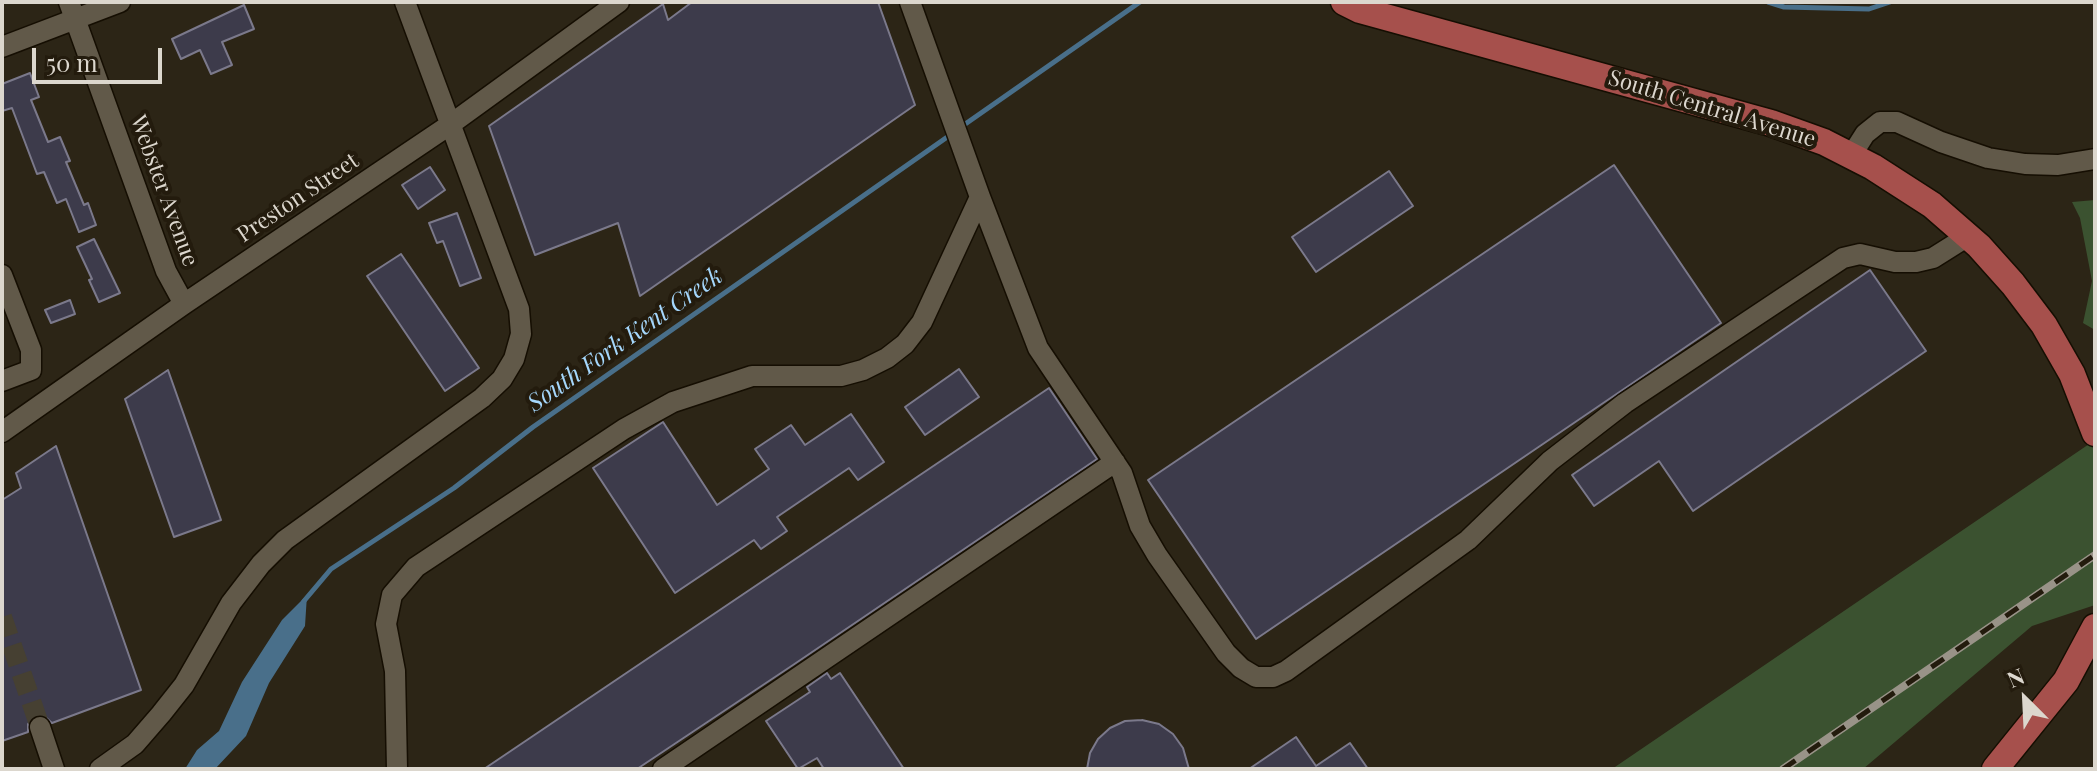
<!DOCTYPE html>
<html>
<head>
<meta charset="utf-8">
<style>
	body { margin:0 }
	#map { position:relative; width:2097px; height:771px; overflow:hidden; background:#2c2516; font-family:"Playfair Display",serif }
	canvas { display:block }
	.frame { position:absolute; inset:0; border:4px solid #dcd7ce; pointer-events:none }
	.north { position:absolute; left:1985px; top:659px; width:80px; height:80px; -webkit-text-stroke:6px #231b0d; paint-order:stroke; rotate:336deg; font-size:22px; font-weight:700; line-height:32px; text-align:center; color:#dcd7ce }
	.north::after { content:''; display:block; margin:auto; width:28px; height:36px; background:#dcd7ce; clip-path:polygon(50% 0,100% 100%,50% 72%,0 100%) }
	.scale { position:absolute; left:32px; top:48px; width:130px; height:36px; box-sizing:border-box; border:4px solid #dcd7ce; border-top:0; padding-left:10px; font-size:24px; line-height:28px; white-space:nowrap; color:#dcd7ce; -webkit-text-stroke:6px #231b0d; paint-order:stroke }
</style>
</head>
<body>
<div id="map">
<canvas width="2097" height="771"></canvas>
<div class="frame"></div>
<div class="north">N</div>
<div class="scale">50 m</div>
</div>
<script>
const context = document.querySelector('canvas').getContext('2d');
context.lineJoin = 'round';
function fill(path, color) { context.fillStyle = color; context.fill(path, 'evenodd'); }
const poly = rows => new Path2D(rows.map(r => 'M' + r).join(''));
function stroke(path, color, width, dash) { context.strokeStyle = color; context.lineWidth = width; context.lineCap = dash ? 'butt' : 'round'; context.setLineDash(dash || []); context.stroke(path); }
function write(font, color, halo, rows, align = 'center') {
  context.font = font + ' "Playfair Display",serif'; context.lineWidth = 8; context.setLineDash([]); context.textBaseline = 'middle'; context.strokeStyle = halo; context.fillStyle = color; for (const [text, x, y, turn = 0] of rows) {
    context.save(); context.translate(x, y); context.rotate((+turn || 0) * Math.PI / 180); context.textAlign = isNaN(turn) ? turn : align; if (halo) context.strokeText(text, 0, 0); context.fillText(text, 0, 0); context.restore();
  }
}
const forest = poly([
	[2095,200,2095,330,2083,323,2092,281,2080,218,2072,202],
	[2095,440,2095,605,2032,626,1863,769,1612,769]
]);
const water = poly([
	[307,595,305,626,269,683,246,736,215,769,185,769,197,750,219,731,242,682,282,620]
]);
const stream = poly([
	[1768,2,1784,7,1869,9,1890,2],
	[961,127,1140,2],
	[304,601,331,569,454,488,533,427,953,133]
]);
const building = poly([
	[692,2,878,2,915,105,640,296,618,223,535,255,489,126,663,4,668,20,692,2],
	[244,5,254,29,222,42,232,65,211,74,200,50,181,59,172,39,244,5],
	[30,73,39,97,31,100,48,142,60,137,70,161,66,162,84,205,88,203,96,225,79,232,66,199,57,203,44,172,37,174,12,108,2,111,2,84,30,73],
	[1614,165,1721,323,1256,639,1148,480,1614,165],
	[430,167,445,190,418,209,402,185,430,167],
	[1389,171,1413,206,1316,272,1292,237,1389,171],
	[457,213,481,278,460,286,443,241,437,243,429,223,457,213],
	[94,239,120,293,99,302,89,280,92,279,77,247,94,239],
	[401,254,479,368,445,391,367,276,401,254],
	[1870,270,1926,351,1693,511,1659,461,1594,506,1572,475,1870,270],
	[70,300,75,314,51,323,45,310,70,300],
	[959,369,979,397,925,435,905,407,959,369],
	[168,370,221,520,174,537,125,399,168,370],
	[1049,388,1097,459,793,665,637,769,484,769,1049,388],
	[851,414,884,462,858,480,849,468,777,517,787,531,761,549,754,540,675,593,593,468,663,422,717,505,769,469,755,449,791,425,805,445,851,414],
	[56,446,141,690,52,723,43,715,35,715,28,724,28,732,2,741,2,500,21,488,16,473,56,446],
	[827,673,831,679,840,673,904,769,824,769,817,758,798,769,766,721,810,692,807,687,827,673],
	[1142,720,1159,724,1173,734,1183,748,1189,769,1087,769,1090,753,1098,739,1110,728,1125,721,1142,720],
	[1296,737,1316,766,1350,743,1368,769,1249,769,1296,737]
]);
const minorTunnel = poly([
	[2,617,40,727]
]);
const minor = poly([
	[69,2,166,271,184,304],
	[910,2,980,197,1038,348,1122,473,1140,526,1157,555,1226,653,1241,668,1256,677,1273,677,1286,671,1468,540,1550,461,1625,403,1843,258,1860,254,1895,262,1916,262,1933,258,1968,236],
	[2,47,120,2],
	[1851,156,1865,134,1880,122,1897,122,1941,142,1988,158,2025,164,2058,165,2095,159],
	[2,275,31,350,31,370,2,381],
	[2,432,184,304,451,124,619,2],
	[40,727,54,769],
	[100,769,135,744,161,714,184,685,231,603,261,564,285,540,482,398,502,379,514,359,521,334,519,309,405,2],
	[397,769,395,671,386,624,392,595,416,567,624,429,673,402,752,376,841,376,863,370,887,358,905,344,922,322,980,197],
	[663,769,1115,462]
]);
const major = poly([
	[1344,2,1360,10,1771,123,1824,142,1873,167,1932,205,1979,246,2013,284,2044,325,2072,374,2095,433],
	[1995,769,2066,681,2095,627]
]);
const rail = poly([
	[1783,769,2095,555]
]);
const streetNames = [
	["South Central Avenue",1712,109,17],
	["Webster Avenue",164,191,70],
	["Preston Street",298,198,-34]
];
const waterNames = [
	["South Fork Kent Creek",625,340,-35]
];
fill(forest, '#3b5230');
fill(water, '#496f8a');
stroke(stream, '#496f8a', 5);
fill(building, '#3d3b4b');
stroke(building, '#7b798b', 2);
stroke(minorTunnel, '#464032', 20, [20, 10]);
stroke(minor, '#150e02', 23);
stroke(major, '#150e02', 29);
stroke(minor, '#615949', 20);
stroke(major, '#a6504c', 26);
stroke(rail, '#999388', 8);
stroke(rail, '#231b0d', 5, [15]);
write('22px', '#dcd7ce', '#231b0d', streetNames);
write('italic 24px', '#a5d7fc', '#231b0d', waterNames);
</script>
</body>
</html>
